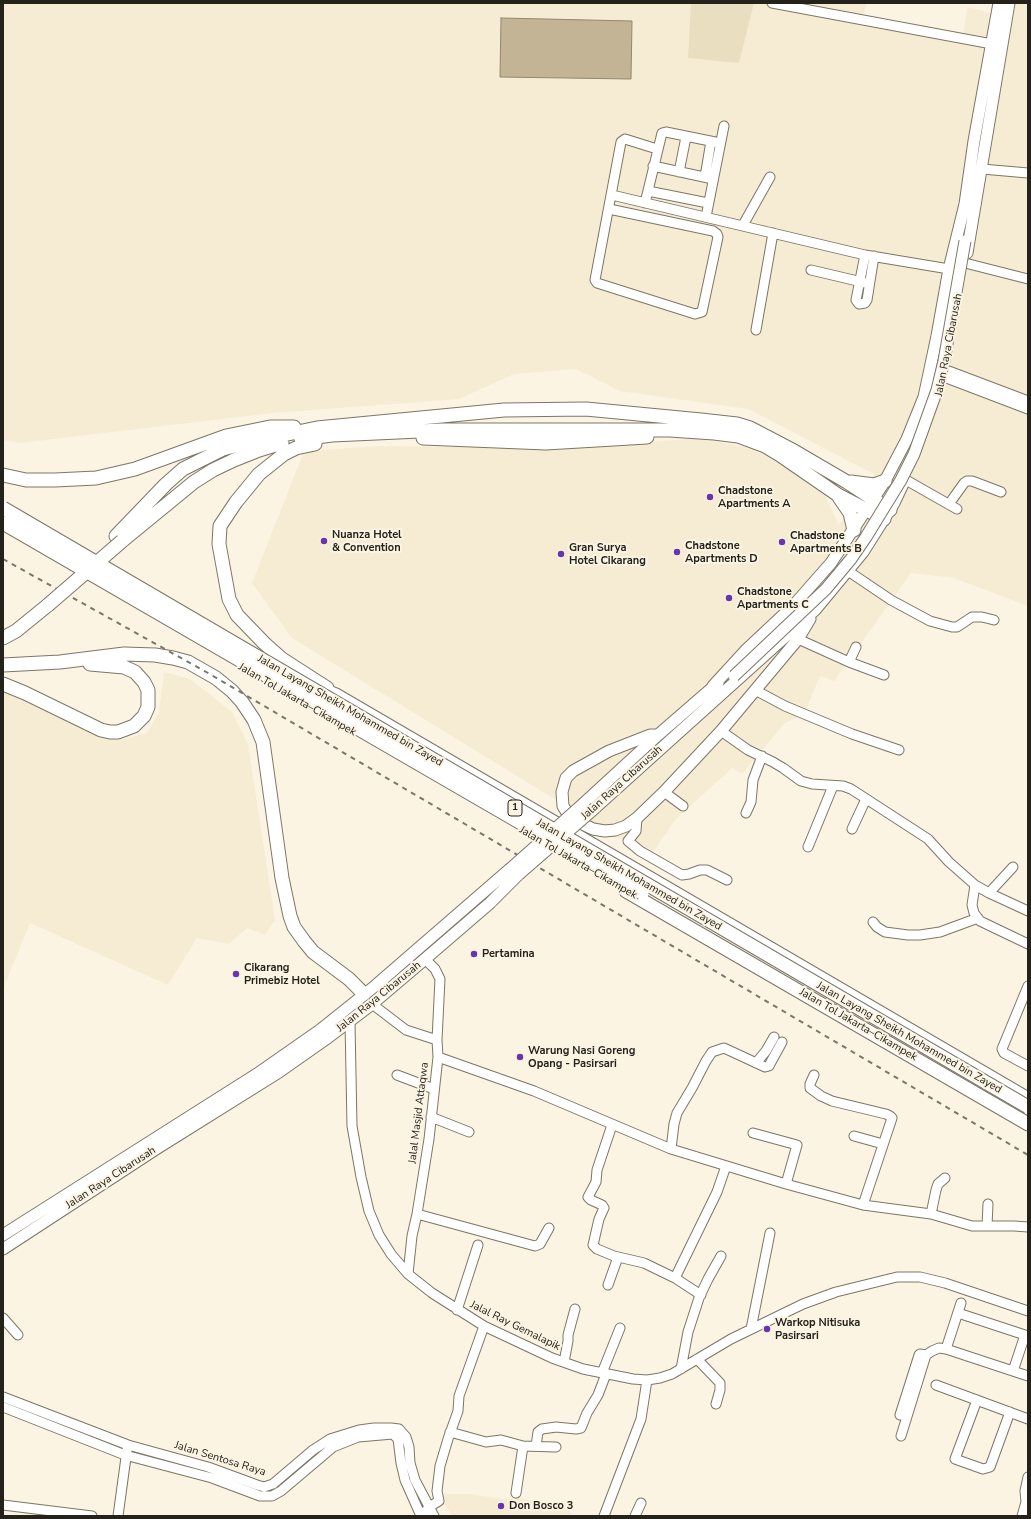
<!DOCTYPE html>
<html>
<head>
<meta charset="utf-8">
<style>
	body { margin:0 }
	#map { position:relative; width:1031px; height:1519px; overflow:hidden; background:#fbf4e3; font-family:"Nunito Sans",sans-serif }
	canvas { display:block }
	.frame { position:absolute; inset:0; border:4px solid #25221c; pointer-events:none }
</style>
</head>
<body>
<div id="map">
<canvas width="1031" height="1519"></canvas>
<div class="frame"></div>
</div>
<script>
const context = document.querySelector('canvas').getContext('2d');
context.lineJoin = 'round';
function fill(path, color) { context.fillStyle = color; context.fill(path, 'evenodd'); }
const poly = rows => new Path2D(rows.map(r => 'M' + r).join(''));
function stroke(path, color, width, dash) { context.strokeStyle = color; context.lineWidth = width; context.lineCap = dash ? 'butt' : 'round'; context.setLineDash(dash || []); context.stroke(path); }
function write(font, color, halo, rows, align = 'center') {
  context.font = font + ' "Nunito Sans",sans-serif'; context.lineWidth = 4; context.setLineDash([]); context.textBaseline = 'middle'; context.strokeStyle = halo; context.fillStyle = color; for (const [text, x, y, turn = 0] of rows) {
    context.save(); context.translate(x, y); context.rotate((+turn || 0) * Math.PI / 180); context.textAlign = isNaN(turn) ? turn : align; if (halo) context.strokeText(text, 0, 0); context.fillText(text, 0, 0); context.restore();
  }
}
const built = poly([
	[3,3,867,3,862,20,963,37,967,7,994,14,996,3,1028,3,1028,606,954,578,911,573,834,681,820,676,804,715,785,723,742,774,732,768,675,820,649,858,623,839,588,833,564,813,556,800,292,638,252,583,303,454,320,450,379,446,563,448,701,438,753,449,788,469,825,496,839,525,874,474,748,409,620,391,576,369,514,374,459,399,273,413,20,443,3,440],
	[164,672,190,679,232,712,248,744,275,920,265,935,247,928,229,944,197,938,168,985,30,923,3,989,3,685,65,712,122,740,147,733,159,712],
	[441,1494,471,1494,502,1499,518,1498,569,1508,572,1516,453,1516,444,1504]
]);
const green = poly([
	[691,3,754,3,739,63,688,58]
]);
const water = poly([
	[501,18,632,21,631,79,500,77,501,18]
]);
const minor = poly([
	[772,3,992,44],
	[653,166,713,179],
	[982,169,1028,173],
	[679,172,686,137],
	[705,177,711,141],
	[648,191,708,203],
	[612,195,865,255,949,269],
	[645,203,662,133,666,132,720,143],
	[609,209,713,231,717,234,718,237,702,312,695,314,597,283,595,280,621,142,625,139,657,149],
	[706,217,724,126],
	[743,225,770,177],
	[865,255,856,300,859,304,865,303,867,300,874,256],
	[965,263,1028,279],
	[811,270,866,283],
	[756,330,773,233],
	[946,370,1028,401],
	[944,377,1028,409],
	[906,480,957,509],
	[949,504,964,483,967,481,972,481,1001,492],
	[848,571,891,600,930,621,952,627,957,627,972,617,982,617,994,620],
	[798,639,849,662,884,675],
	[849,662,856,647],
	[755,690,785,706,852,734,899,750],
	[721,731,748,750,773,762,783,768,801,781,812,784,843,786,851,789,928,839,949,862,975,885,989,893,1028,911],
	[664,792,683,806],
	[746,813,751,802,753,780,762,756],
	[637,818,636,831,628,841,640,851,682,875,689,874,700,870,707,870,727,880],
	[852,829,866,799],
	[808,847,833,786],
	[975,885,972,905,974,913,980,921,1028,944],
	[989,893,1013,867],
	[873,922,877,927,885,932,908,935,920,935,940,932,978,918],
	[1028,986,1002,1049,1004,1053,1028,1066],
	[372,1004,406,1030,437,1040],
	[350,1022,352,1126,361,1177,369,1211,379,1235,391,1254,408,1274,432,1293,484,1326,552,1358,583,1369,633,1379,647,1380,660,1378,672,1374,731,1339,803,1304,836,1292,897,1277,920,1277,945,1283,1028,1311],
	[438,1057,534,1091,671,1149,786,1184,863,1205,931,1214,972,1226,1014,1226,1028,1227],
	[756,1063,766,1051,774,1037],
	[397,1075,434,1089],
	[814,1075,810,1084,810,1088,821,1096,832,1101,886,1114,890,1116,892,1118,863,1205],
	[431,1117,469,1132],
	[612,1125,597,1170,596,1182,588,1197,591,1200,602,1205,604,1208,599,1219,593,1245,597,1249,614,1256,644,1263,675,1278,701,1295],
	[753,1133,797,1145,786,1184],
	[854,1136,883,1144],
	[671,1149,674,1124,677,1113,692,1088,706,1061,712,1052,724,1048,765,1067,769,1066,771,1062,782,1042],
	[417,1214,535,1246,540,1244,549,1228],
	[931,1214,936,1190,938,1184,945,1178],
	[987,1226,988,1204],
	[408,1274,412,1236,417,1214,429,1139,438,1057,437,1040,440,979,435,969,425,959],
	[675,1278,717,1192,726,1166],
	[608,1285,618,1257],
	[457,1310,478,1245],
	[958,1313,1028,1336],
	[3,1318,18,1335],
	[751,1329,770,1233],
	[946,1349,961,1303],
	[697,1359,720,1383,720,1390,716,1404],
	[564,1362,568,1341,568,1335,575,1309],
	[681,1369,688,1332,699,1298,708,1279,721,1256],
	[1013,1371,1025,1335],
	[602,1373,620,1328],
	[936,1385,1028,1419],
	[3,1397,128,1445,208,1467,257,1485,264,1487,273,1484,313,1450,330,1439,359,1430,374,1428,391,1428,399,1429,406,1437,409,1447,410,1463,415,1480,434,1516],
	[977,1400,955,1459,983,1469,990,1467,1010,1412],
	[3,1407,125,1455,212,1478,260,1496,272,1496,281,1491,333,1447,358,1437,393,1434,398,1439,401,1463,405,1480,421,1516],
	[900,1415,919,1355,920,1354,926,1355],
	[450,1432,486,1442,501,1440,523,1446,556,1447],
	[901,1436,926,1355,932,1351,939,1348,946,1349,1028,1376],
	[536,1446,538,1432,542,1429,556,1427,576,1429,581,1428,587,1413,598,1395,606,1374],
	[516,1493,523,1446],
	[3,1505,92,1516],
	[425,1512,429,1507,439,1501,437,1491,440,1466,448,1439,458,1411,459,1396,484,1326],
	[118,1516,127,1450],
	[604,1516,641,1419,647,1380],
	[635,1516,641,1503],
	[1022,1516,1026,1502,1025,1491,1028,1477]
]);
const major = poly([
	[967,253,1009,3],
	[713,686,747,649,794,605,831,563,885,481,907,439,924,397,937,336,949,269,965,204,974,141,999,3],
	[658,735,650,735,609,751,573,771,566,778,562,792,563,806,568,814,576,821,593,829,605,831,615,830,626,826,637,818,664,792,721,731,798,639,810,619],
	[584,803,658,735,718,683],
	[595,808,815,610,863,552,894,503,903,484],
	[3,1235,257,1074,320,1030,375,986,510,869],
	[3,1249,156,1149,279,1072,326,1039,372,1004,425,959,490,903,519,874]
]);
const highway = poly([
	[423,438,546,443,647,437],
	[301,439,332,435,442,430,670,430,714,433,738,436,765,446,780,455,838,495,884,519],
	[315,444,296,448,284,454,259,474,236,502,220,526,219,544,229,599,237,615,264,643,282,659,327,688],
	[3,475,26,480,55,480,96,478,135,469,226,436,270,427,294,427],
	[851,482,874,485,885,481],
	[839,497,850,513,854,530],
	[116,536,166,484,183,469,223,449,249,442,317,428,504,410,586,409,701,420,737,424,750,428,794,451,847,482,890,510],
	[122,541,194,482,213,470,234,460,259,450,282,443],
	[3,638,16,631,48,605],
	[3,665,60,662,124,654,155,655,173,658,188,662,216,678,232,691,242,702,254,720,263,742,282,878,290,916,294,927,304,941,313,952,349,979,364,994],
	[3,684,25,693,101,730,110,732,118,732,134,726,144,716,148,707,148,690,144,682,135,672,124,667,90,664],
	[316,687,336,695,1028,1099],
	[626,891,1028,1124]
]);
const rail = poly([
	[3,559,208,673,1028,1155]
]);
const majorBridge = poly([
	[734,676,826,589,851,559,866,537,901,480,914,454,937,390,944,361,965,241],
	[510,869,584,803],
	[519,874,595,808]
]);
const highwayBridge = poly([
	[3,508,1028,1107],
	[3,523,642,893],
	[48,605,122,541]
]);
const markers = [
	[710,497,4,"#6736ad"],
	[324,541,4,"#6736ad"],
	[782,542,4,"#6736ad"],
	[677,552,4,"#6736ad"],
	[561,554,4,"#6736ad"],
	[729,598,4,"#6736ad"],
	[474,954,4,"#6736ad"],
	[236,974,4,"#6736ad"],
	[520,1057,4,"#6736ad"],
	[767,1329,4,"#6736ad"],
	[501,1506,4,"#6736ad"]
];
const shields = [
	[515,808,14]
];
const shieldNames = [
	["1",515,808]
];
const streetNames = [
	["Jalan Raya Cibarusah",949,345,-79],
	["Jalan Tol Jakarta–Cikampek",297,700,30],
	["Jalan Layang Sheikh Mohammed bin Zayed",350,711,30],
	["Jalan Raya Cibarusah",622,783,-42],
	["Jalan Tol Jakarta–Cikampek",578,863,30],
	["Jalan Layang Sheikh Mohammed bin Zayed",629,875,30],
	["Jalan Raya Cibarusah",379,997,-39],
	["Jalan Tol Jakarta–Cikampek",858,1025,30],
	["Jalan Layang Sheikh Mohammed bin Zayed",909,1038,30],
	["Jalal Masjid Attaqwa",419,1113,-83],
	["Jalan Raya Cibarusah",111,1178,-33],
	["Jalal Ray Gemalapik",515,1326,26],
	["Jalan Sentosa Raya",220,1459,17]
];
const poiNames = [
	["Chadstone",718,491],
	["Apartments A",718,504],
	["Nuanza Hotel",332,535],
	["& Convention",332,548],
	["Chadstone",790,536],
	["Apartments B",790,549],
	["Chadstone",685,546],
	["Apartments D",685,559],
	["Gran Surya",569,548],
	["Hotel Cikarang",569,561],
	["Chadstone",737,592],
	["Apartments C",737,605],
	["Pertamina",482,954],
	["Cikarang",244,968],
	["Primebiz Hotel",244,981],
	["Warung Nasi Goreng",528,1051],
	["Opang - Pasirsari",528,1064],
	["Warkop Nitisuka",775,1323],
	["Pasirsari",775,1336],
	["Don Bosco 3",509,1506]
];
fill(built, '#f6ecd3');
fill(green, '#eadec1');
fill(water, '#c2b494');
stroke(water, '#938870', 1);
stroke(minor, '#7c7667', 11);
stroke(major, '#7c7667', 13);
stroke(highway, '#7c7667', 15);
stroke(minor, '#fff', 9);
stroke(major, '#fff', 11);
stroke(highway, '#fff', 13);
stroke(rail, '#7b766c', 2, [5, 5]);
stroke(majorBridge, '#7c7667', 13, []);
stroke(highwayBridge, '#7c7667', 15, []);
stroke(majorBridge, '#fff', 11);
stroke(highwayBridge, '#fff', 13);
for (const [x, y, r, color] of markers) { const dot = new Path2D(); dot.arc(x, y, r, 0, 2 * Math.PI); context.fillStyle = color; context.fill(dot); stroke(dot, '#fbf4e3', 1.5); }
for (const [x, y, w] of shields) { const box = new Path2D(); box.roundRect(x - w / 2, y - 8, w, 16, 3); context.fillStyle = '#fbf4e3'; context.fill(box); stroke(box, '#25221c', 1); }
write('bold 10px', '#25221c', null, shieldNames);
write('11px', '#25221c', '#fbf4e3', streetNames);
write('bold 11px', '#25221c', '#fbf4e3', poiNames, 'left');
</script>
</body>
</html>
